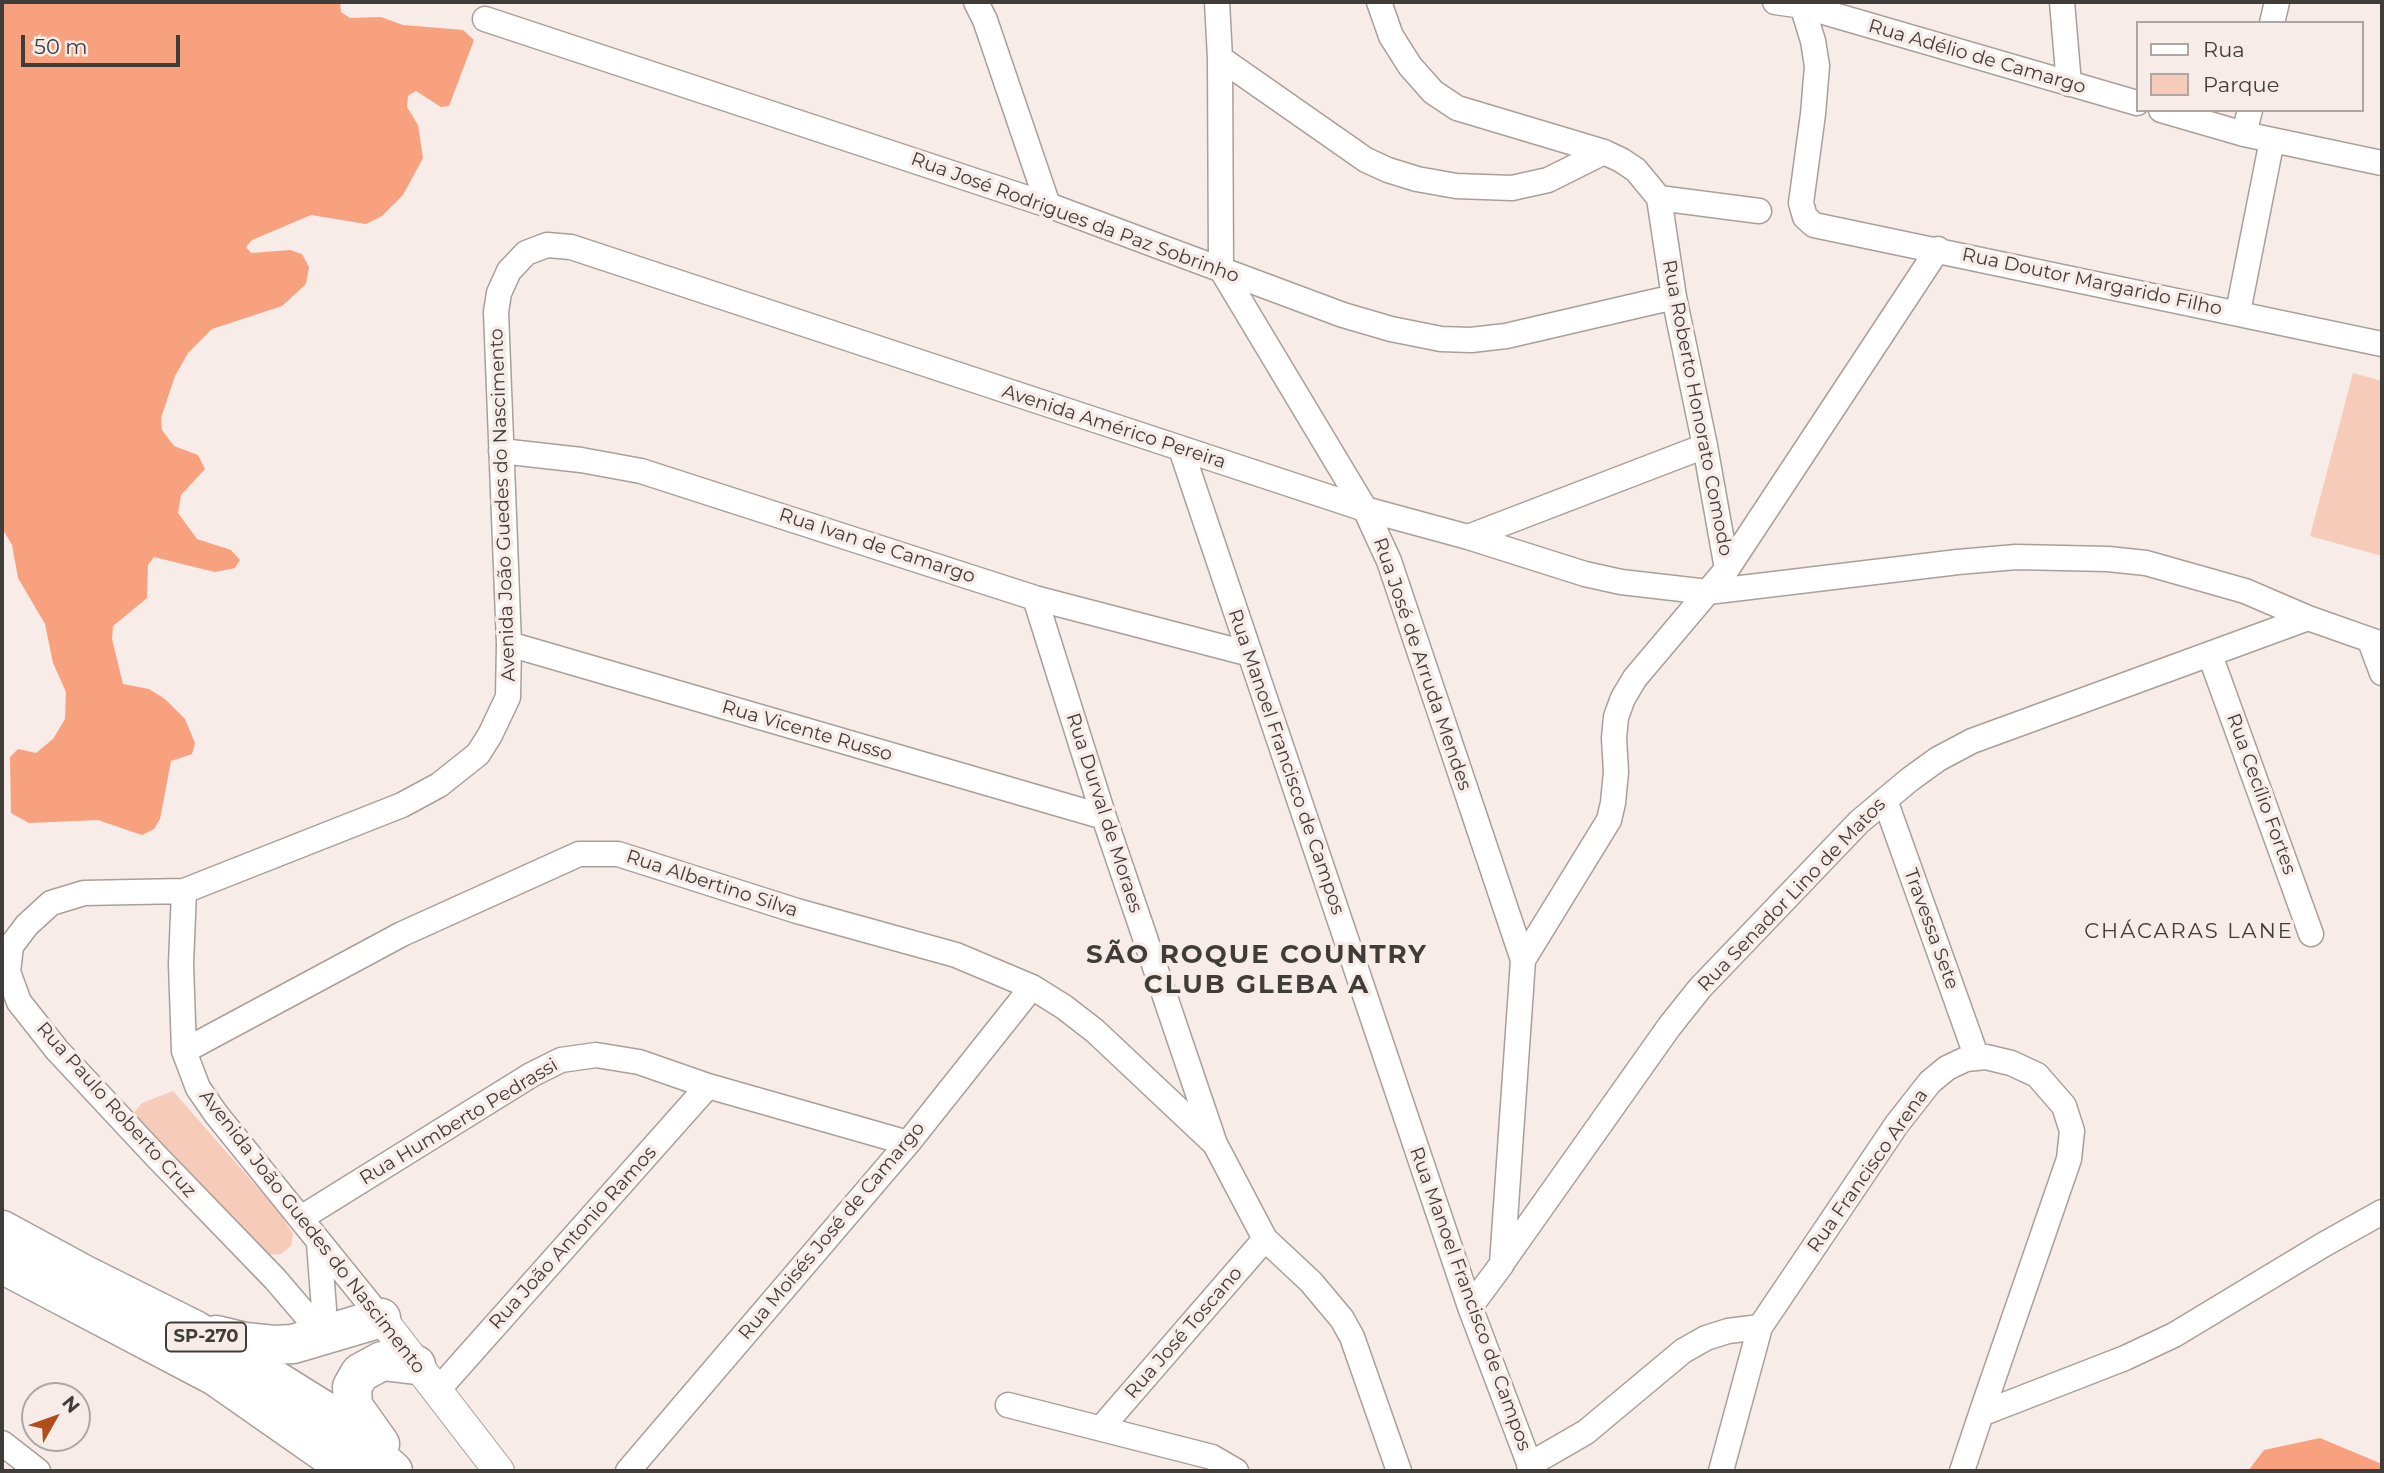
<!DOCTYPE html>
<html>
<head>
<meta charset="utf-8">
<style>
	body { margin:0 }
	#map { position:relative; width:2384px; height:1473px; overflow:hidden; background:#f8ece8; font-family:Montserrat,sans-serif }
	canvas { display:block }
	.frame { position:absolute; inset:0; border:4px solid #403c3a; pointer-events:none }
	.legend { position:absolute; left:2136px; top:21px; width:228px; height:91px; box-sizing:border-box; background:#f8ece8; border:2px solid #aea6a2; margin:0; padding:9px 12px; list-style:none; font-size:21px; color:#403c3a }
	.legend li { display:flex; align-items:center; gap:14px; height:35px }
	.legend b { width:35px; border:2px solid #aea6a2 }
	.north { position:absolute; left:21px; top:1382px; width:70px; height:70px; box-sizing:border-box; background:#f8ece8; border:2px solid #aea6a2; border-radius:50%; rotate:50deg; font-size:19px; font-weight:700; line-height:28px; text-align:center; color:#403c3a }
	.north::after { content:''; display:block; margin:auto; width:24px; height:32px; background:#b14c1b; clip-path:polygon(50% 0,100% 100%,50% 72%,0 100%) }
	.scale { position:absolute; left:21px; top:35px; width:159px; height:32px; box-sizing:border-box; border:4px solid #403c3a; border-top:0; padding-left:9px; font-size:21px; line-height:24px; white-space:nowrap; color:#403c3a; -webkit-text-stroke:5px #f8ece8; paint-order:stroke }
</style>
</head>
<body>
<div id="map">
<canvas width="2384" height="1473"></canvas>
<div class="frame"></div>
<ul class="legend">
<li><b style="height:9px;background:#fff"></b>Rua</li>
<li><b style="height:19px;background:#f6cbba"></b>Parque</li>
</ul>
<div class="north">N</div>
<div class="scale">50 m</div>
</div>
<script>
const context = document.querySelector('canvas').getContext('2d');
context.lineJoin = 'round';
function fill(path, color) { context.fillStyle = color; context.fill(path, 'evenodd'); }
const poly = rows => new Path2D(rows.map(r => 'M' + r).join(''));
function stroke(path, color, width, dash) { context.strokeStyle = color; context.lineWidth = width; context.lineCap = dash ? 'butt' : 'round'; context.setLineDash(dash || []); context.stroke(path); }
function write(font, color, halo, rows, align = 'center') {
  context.font = font + ' Montserrat,sans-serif'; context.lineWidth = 7; context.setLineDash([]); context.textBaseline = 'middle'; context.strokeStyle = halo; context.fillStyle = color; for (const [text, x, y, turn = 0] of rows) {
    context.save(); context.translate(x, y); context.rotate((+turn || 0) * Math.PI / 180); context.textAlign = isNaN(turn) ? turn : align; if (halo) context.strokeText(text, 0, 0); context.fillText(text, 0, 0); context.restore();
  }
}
const green = poly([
	[2353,373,2382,381,2382,556,2310,536],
	[173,1091,279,1212,293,1234,291,1246,281,1254,267,1255,131,1116,142,1103]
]);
const forest = poly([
	[2,2,340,2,341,12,350,18,381,17,403,25,463,30,474,40,449,106,441,107,416,91,408,96,407,107,418,125,423,158,403,195,382,216,366,224,311,215,252,240,246,247,251,253,290,250,302,254,309,267,306,284,282,306,212,329,188,353,175,376,161,418,162,430,174,446,198,455,205,469,181,495,178,513,197,539,231,550,240,560,235,568,215,572,154,557,148,565,147,598,113,626,112,639,123,684,149,689,165,699,185,719,195,743,192,754,171,761,160,819,154,829,142,835,98,820,29,823,11,813,10,757,18,749,36,753,53,739,65,719,66,692,53,663,45,624,18,578,12,545,2,528],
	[2320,1438,2382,1464,2382,1471,2248,1471,2264,1450]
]);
const minor = poly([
	[976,2,985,20,1048,205],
	[1217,2,1220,58,1221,269,1365,509,1389,561,1523,960,1502,1264,1470,1307],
	[1379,2,1391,36,1410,66,1433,92,1457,108,1604,152,1621,160,1636,170,1659,198,1674,297,1705,446,1727,569,1635,678,1623,698,1616,717,1614,738,1616,772,1613,803,1609,820,1523,960],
	[1775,2,1803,6,2137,103],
	[1801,2,1813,41,1817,66,1813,114,1801,203,1805,217,1814,225,2382,344],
	[2062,2,2069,84],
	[485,19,1048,205,1343,315,1391,329,1441,339,1471,340,1506,336,1674,297],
	[2272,23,2277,2],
	[1220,58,1366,160,1388,170,1417,179,1456,186,1512,188,1548,180,1604,152],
	[2161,110,2244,134,2382,163],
	[2244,134,2250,110],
	[1659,198,1759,211],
	[2238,312,2272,140],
	[1181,449,1470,1307,1532,1471],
	[501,451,581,460,641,471,1035,598,1250,654],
	[1468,537,1705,446],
	[1727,569,1938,249],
	[1035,598,1104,817,1215,1144,1265,1239,1311,1282,1342,1319,1352,1337,1399,1471],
	[2370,641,2382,673],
	[509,644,1104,817],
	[2210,655,2311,934],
	[1885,800,1977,1058],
	[184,891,84,893,51,903,27,925,11,946,8,972,19,1002,57,1050,156,1156,275,1279,322,1334],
	[184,1051,402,934,579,854,618,854,797,911,956,955,1032,987,1064,1007,1095,1031,1215,1144],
	[301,1218,531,1075,561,1060,596,1055,639,1062,708,1086,908,1143],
	[319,1243,324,1309,322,1334],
	[1502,1263,1669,1027,1700,988,1859,822,1909,780,1938,759,1972,741,2308,618],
	[381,1318,216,1114,198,1088,184,1051,181,964,184,891,402,805,439,785,478,754,490,735,508,697,509,644,496,312,499,293,509,271,526,253,547,245,571,247,1365,509,1468,537,1585,574,1621,582,1708,592,1958,562,2016,557,2108,559,2146,563,2245,591,2308,618,2382,644],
	[437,1391,708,1086],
	[1008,1405,1212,1457,1236,1471],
	[1102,1427,1265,1239],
	[2,1443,38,1471],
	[1529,1465,1586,1432,1683,1351,1706,1338,1728,1331,1760,1327],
	[628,1471,908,1143,1032,987],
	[1721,1471,1760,1327,1897,1124,1930,1082,1947,1068,1966,1059,1986,1057,2011,1063,2037,1075,2064,1106,2072,1131,2069,1159,1981,1414],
	[1962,1471,1981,1414,2125,1358,2174,1335,2323,1245,2382,1212]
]);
const tertiary = poly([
	[381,1318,499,1471]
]);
const trunk = poly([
	[2,1230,83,1274,195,1330,328,1413,393,1471],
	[2,1264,215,1376,351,1471],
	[216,1335,245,1342,274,1345,293,1344,381,1318],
	[380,1444,353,1406,352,1387,360,1373,382,1361,416,1365]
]);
const shields = [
	[206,1337,80]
];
const shieldNames = [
	["SP-270",206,1337]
];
const streetNames = [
	["Rua Adélio de Camargo",1977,57,16],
	["Rua José Rodrigues da Paz Sobrinho",1075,218,20],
	["Rua Doutor Margarido Filho",2092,282,12],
	["Rua Roberto Honorato Comodo",1697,408,79],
	["Avenida Américo Pereira",1114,427,18],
	["Avenida João Guedes do Nascimento",503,505,-92],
	["Rua Ivan de Camargo",877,546,18],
	["Rua José de Arruda Mendes",1422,664,71],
	["Rua Vicente Russo",807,731,16],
	["Rua Manoel Francisco de Campos",1286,762,71],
	["Rua Cecílio Fortes",2261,794,70],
	["Rua Durval de Moraes",1104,813,72],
	["Rua Albertino Silva",712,884,18],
	["Rua Senador Lino de Matos",1792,895,-46],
	["Travessa Sete",1931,929,70],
	["Rua Paulo Roberto Cruz",116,1110,48],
	["Rua Humberto Pedrassi",459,1122,-31],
	["Rua Francisco Arena",1868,1171,-55],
	["Rua Moisés José de Camargo",832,1231,-50],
	["Avenida João Guedes do Nascimento",312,1232,52],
	["Rua João Antonio Ramos",573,1238,-48],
	["Rua Manoel Francisco de Campos",1470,1299,70],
	["Rua José Toscano",1184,1333,-49]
];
const neighbourhoodNames = [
	["CHÁCARAS LANE",2189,932]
];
const districtNames = [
	["SÃO ROQUE COUNTRY",1257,955],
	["CLUB GLEBA A",1257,985]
];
fill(green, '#f6cbba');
fill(forest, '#f7a17e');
stroke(minor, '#a99f9a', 27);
stroke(tertiary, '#a99f9a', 32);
stroke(trunk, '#a99f9a', 41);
stroke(minor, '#fff', 24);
stroke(tertiary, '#fff', 30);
stroke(trunk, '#fff', 38);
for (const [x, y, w] of shields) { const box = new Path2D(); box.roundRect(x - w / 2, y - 14.5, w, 29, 5); context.fillStyle = '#f8ece8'; context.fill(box); stroke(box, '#403c3a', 2); }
write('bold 18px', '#403c3a', null, shieldNames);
write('19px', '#403c3a', '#f8ece8', streetNames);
context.letterSpacing = '2px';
write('21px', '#403c3a', '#f8ece8', neighbourhoodNames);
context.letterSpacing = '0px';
context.letterSpacing = '2px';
write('bold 26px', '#403c3a', '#f8ece8', districtNames);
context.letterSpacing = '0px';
</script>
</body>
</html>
